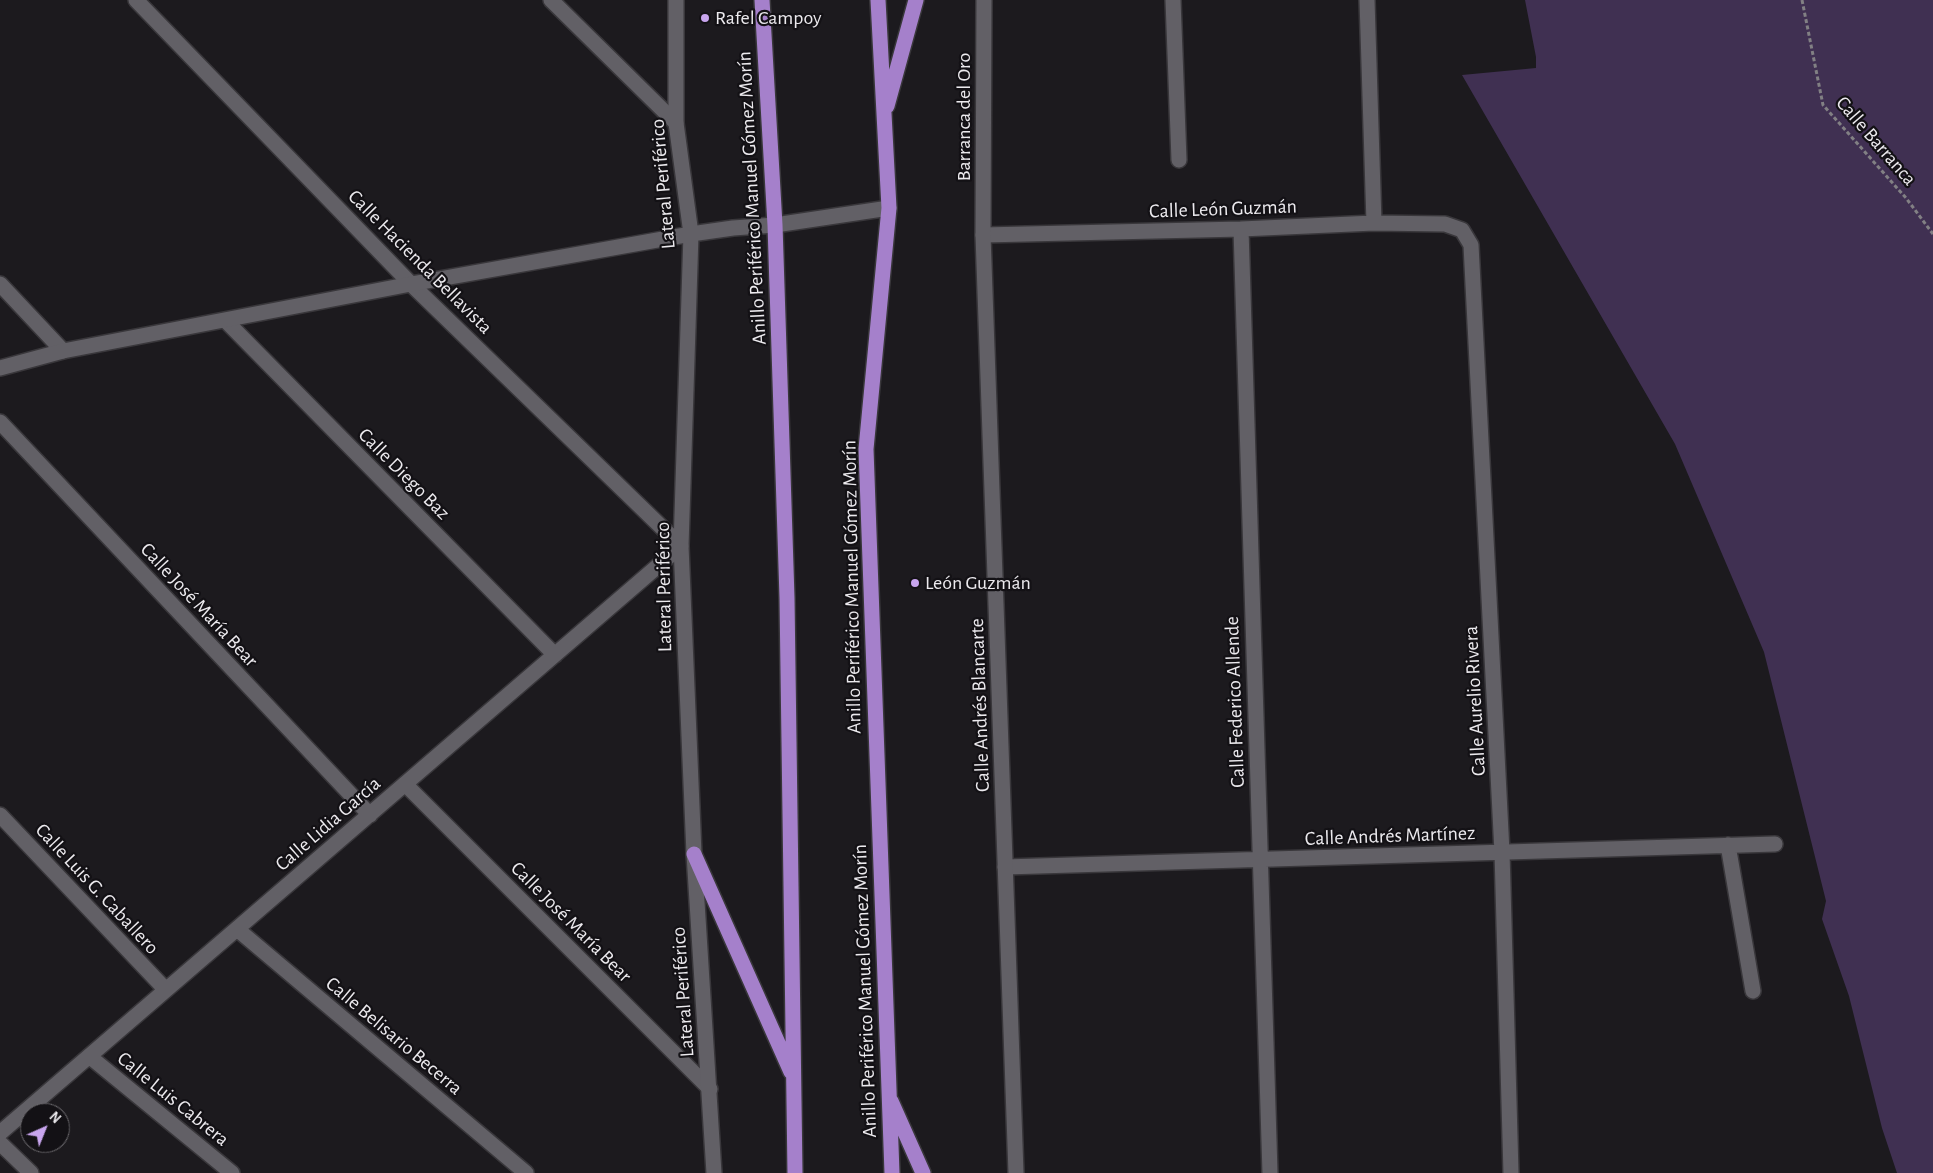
<!DOCTYPE html>
<html>
<head>
<meta charset="utf-8">
<style>
	body { margin:0 }
	#map { position:relative; width:1933px; height:1173px; overflow:hidden; background:#1c1a1e; font-family:"Alegreya Sans",sans-serif }
	canvas { display:block }
	.north { position:absolute; left:20px; top:1103px; width:50px; height:50px; box-sizing:border-box; background:#131115; border:1px solid #6a686c; border-radius:50%; rotate:44deg; font-size:14px; font-weight:700; line-height:20px; text-align:center; color:#eceaee }
	.north::after { content:''; display:block; margin:auto; width:18px; height:22px; background:#c8a5ee; clip-path:polygon(50% 0,100% 100%,50% 72%,0 100%) }
</style>
</head>
<body>
<div id="map">
<canvas width="1933" height="1173"></canvas>
<div class="north">N</div>
</div>
<script>
const context = document.querySelector('canvas').getContext('2d');
context.lineJoin = 'round';
function fill(path, color) { context.fillStyle = color; context.fill(path, 'evenodd'); }
const poly = rows => new Path2D(rows.map(r => 'M' + r).join(''));
function stroke(path, color, width, dash) { context.strokeStyle = color; context.lineWidth = width; context.lineCap = dash ? 'butt' : 'round'; context.setLineDash(dash || []); context.stroke(path); }
function write(font, color, halo, rows, align = 'center') {
  context.font = font + ' "Alegreya Sans",sans-serif'; context.lineWidth = 4.5; context.setLineDash([]); context.textBaseline = 'middle'; context.strokeStyle = halo; context.fillStyle = color; for (const [text, x, y, turn = 0] of rows) {
    context.save(); context.translate(x, y); context.rotate((+turn || 0) * Math.PI / 180); context.textAlign = isNaN(turn) ? turn : align; if (halo) context.strokeText(text, 0, 0); context.fillText(text, 0, 0); context.restore();
  }
}
const green = poly([
	[1525,0,1933,0,1933,1173,1897,1173,1882,1128,1849,996,1822,919,1826,901,1764,652,1675,444,1462,75,1536,68,1536,57]
]);
const path = poly([
	[1802,0,1823,105,1906,198,1933,234]
]);
const minor = poly([
	[551,0,676,123],
	[1173,0,1179,160],
	[1367,0,1374,223],
	[1241,229,1270,1173],
	[983,235,1241,229,1374,223,1445,224,1462,230,1471,245,1502,852,1511,1173],
	[0,284,63,351],
	[226,321,555,655],
	[0,422,370,815],
	[405,784,710,1089],
	[0,815,166,990],
	[1728,845,1753,991],
	[1005,867,1775,844],
	[237,929,526,1173],
	[89,1056,232,1173],
	[0,1133,681,546,411,284,136,0],
	[0,1143,31,1173]
]);
const tertiary = poly([
	[676,0,676,123,691,234,681,546,694,854,714,1173],
	[984,0,983,235,1016,1173],
	[0,368,63,351,411,284,691,234,733,228,775,225,889,208]
]);
const trunk = poly([
	[762,0,775,225,787,598,795,1173],
	[878,0,889,208,866,449,892,1173],
	[887,106,916,0],
	[694,854,791,1072],
	[891,1101,923,1173]
]);
const markers = [
	[705,18,5,"#c8a5ee"],
	[915,583,5,"#c8a5ee"]
];
const poiNames = [
	["Rafel Campoy",715,18],
	["León Guzmán",925,583]
];
const streetNames = [
	["Barranca del Oro",964,117,-90],
	["Calle Barranca",1876,141,49],
	["Lateral Periférico",663,184,-95],
	["Anillo Periférico Manuel Gómez Morín",752,198,-93],
	["Calle León Guzmán",1223,209,-2],
	["Calle Hacienda Bellavista",420,262,45],
	["Calle Diego Baz",404,474,45],
	["Lateral Periférico",664,587,-91],
	["Anillo Periférico Manuel Gómez Morín",852,587,-91],
	["Calle José María Bear",199,605,47],
	["Calle Aurelio Rivera",1475,701,-93],
	["Calle Federico Allende",1235,702,-92],
	["Calle Andrés Blancarte",980,705,-92],
	["Calle Lidia García",328,824,-41],
	["Calle Andrés Martínez",1390,836,-2],
	["Calle Luis G. Caballero",97,889,47],
	["Calle José María Bear",571,922,45],
	["Anillo Periférico Manuel Gómez Morín",865,991,-92],
	["Lateral Periférico",683,992,-94],
	["Calle Belisario Becerra",394,1036,40],
	["Calle Luis Cabrera",173,1099,39]
];
fill(green, '#403052');
stroke(minor, '#39373b', 18);
stroke(tertiary, '#39373b', 18);
stroke(trunk, '#39373b', 18);
stroke(path, '#828084', 3, [4, 2.5]);
stroke(minor, '#626066', 15);
stroke(tertiary, '#626066', 15);
stroke(trunk, '#a580cb', 15);
for (const [x, y, r, color] of markers) { const dot = new Path2D(); dot.arc(x, y, r, 0, 2 * Math.PI); context.fillStyle = color; context.fill(dot); stroke(dot, '#131115', 2); }
write('20px', '#eceaee', '#131115', poiNames, 'left');
write('20px', '#eceaee', '#131115', streetNames);
</script>
</body>
</html>
